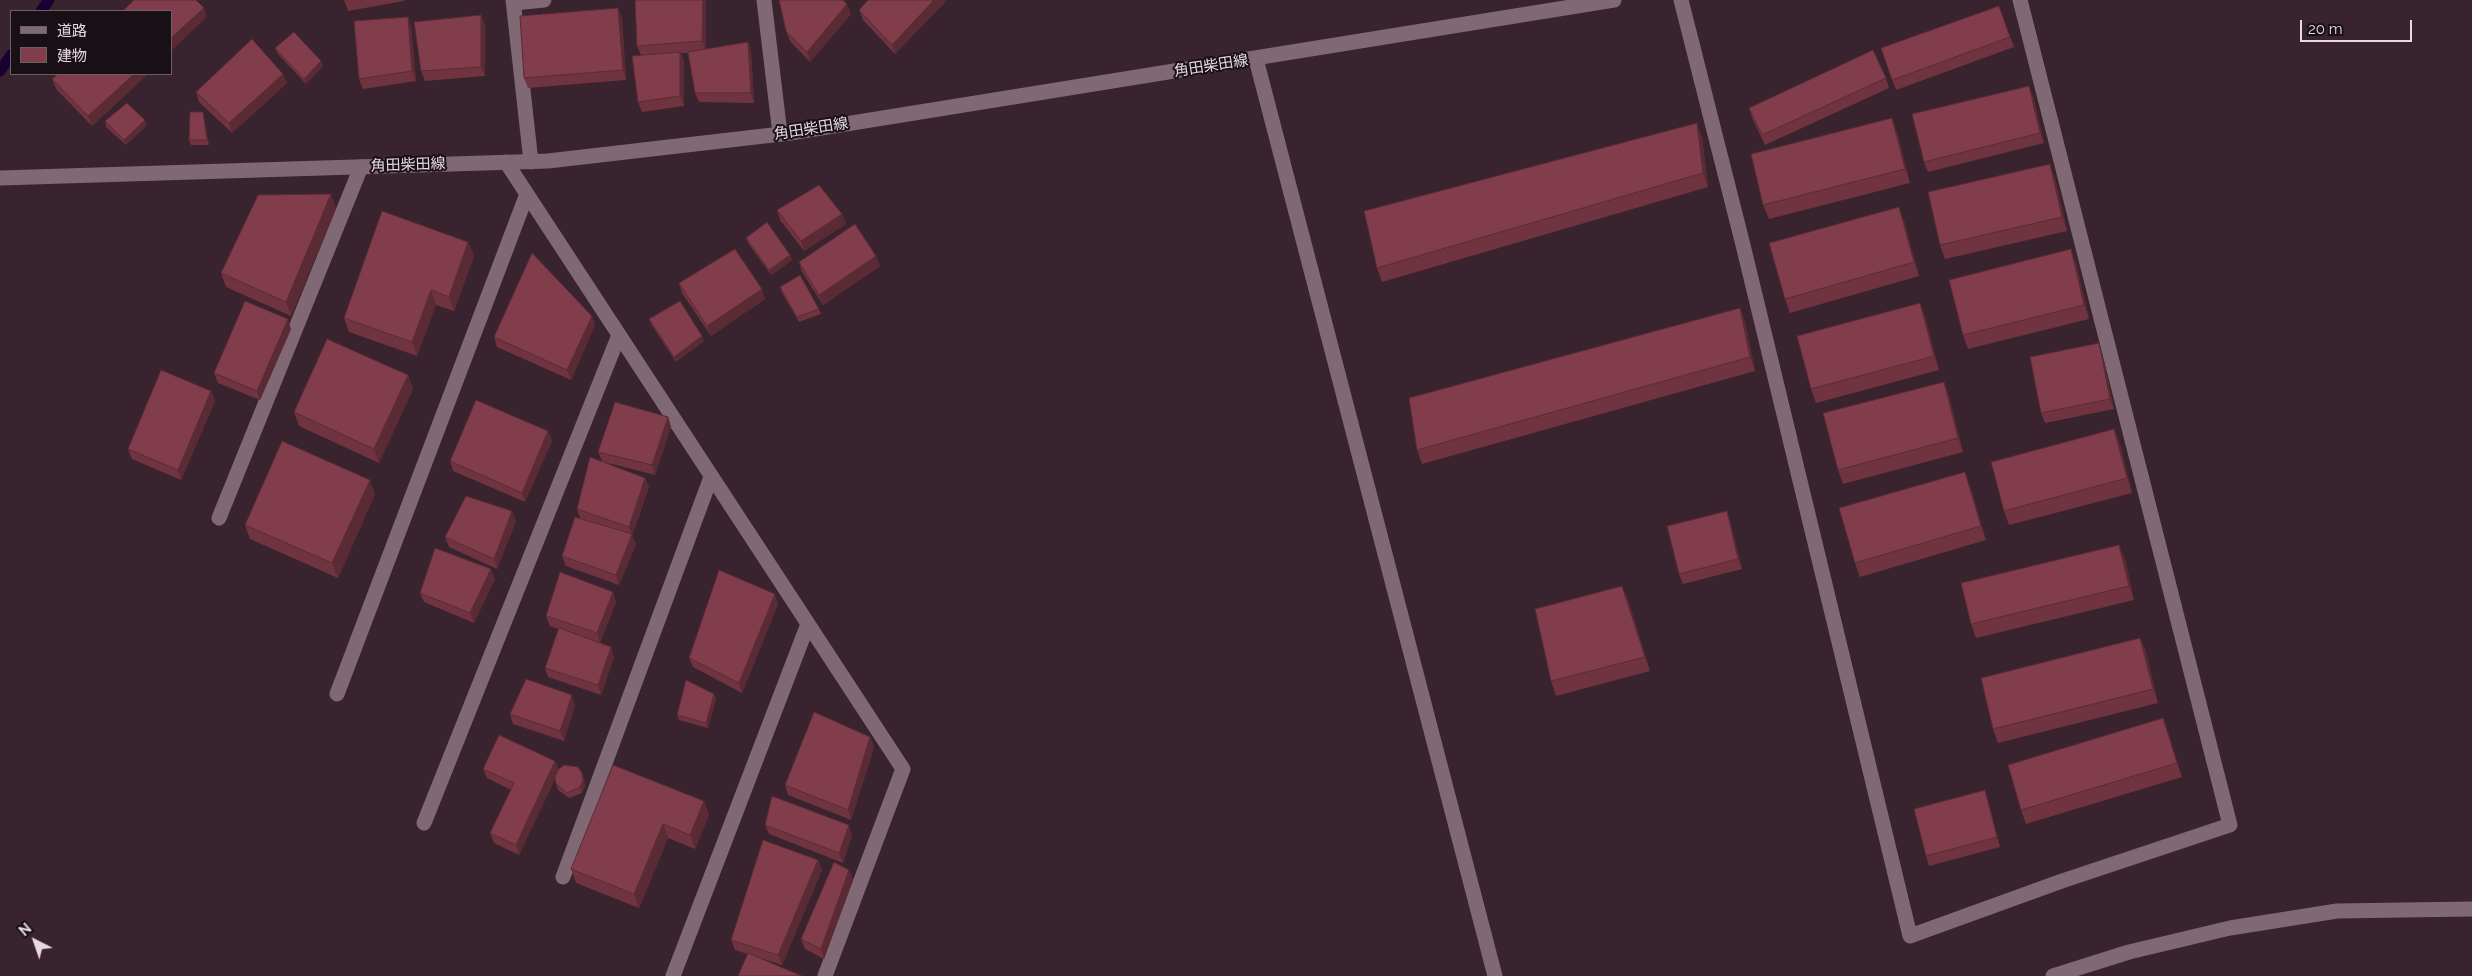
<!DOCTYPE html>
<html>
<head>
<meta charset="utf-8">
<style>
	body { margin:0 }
	#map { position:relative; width:2472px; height:976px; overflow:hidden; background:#38232e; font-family:Raleway,"Noto Sans JP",sans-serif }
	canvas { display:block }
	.legend { position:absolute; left:10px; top:10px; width:162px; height:65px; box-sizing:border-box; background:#191015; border:1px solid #6b6066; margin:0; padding:6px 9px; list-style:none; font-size:15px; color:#e7d9e0 }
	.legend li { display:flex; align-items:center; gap:10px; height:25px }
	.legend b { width:25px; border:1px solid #6b6066 }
	.north { position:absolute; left:10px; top:916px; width:50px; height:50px; -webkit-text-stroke:4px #191015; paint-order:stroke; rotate:319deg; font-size:14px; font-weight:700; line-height:20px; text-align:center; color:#e7d9e0 }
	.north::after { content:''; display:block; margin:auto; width:18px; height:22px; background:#e7d9e0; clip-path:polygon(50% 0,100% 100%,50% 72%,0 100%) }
	.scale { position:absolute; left:2300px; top:20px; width:112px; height:22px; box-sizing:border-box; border:2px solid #e7d9e0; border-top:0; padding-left:6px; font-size:15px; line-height:18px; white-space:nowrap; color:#e7d9e0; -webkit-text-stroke:4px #191015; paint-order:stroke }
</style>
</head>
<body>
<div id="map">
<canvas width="2472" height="976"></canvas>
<ul class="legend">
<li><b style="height:6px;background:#816875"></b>道路</li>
<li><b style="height:14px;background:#813d4b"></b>建物</li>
</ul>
<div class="north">N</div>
<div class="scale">20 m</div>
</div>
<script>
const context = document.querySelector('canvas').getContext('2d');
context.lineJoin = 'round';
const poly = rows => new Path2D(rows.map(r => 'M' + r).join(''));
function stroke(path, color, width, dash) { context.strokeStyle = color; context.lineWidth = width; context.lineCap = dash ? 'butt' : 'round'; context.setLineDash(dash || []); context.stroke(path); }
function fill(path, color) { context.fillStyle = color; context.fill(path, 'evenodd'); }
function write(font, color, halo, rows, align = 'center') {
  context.font = font + ' Raleway,"Noto Sans JP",sans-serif'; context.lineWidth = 4; context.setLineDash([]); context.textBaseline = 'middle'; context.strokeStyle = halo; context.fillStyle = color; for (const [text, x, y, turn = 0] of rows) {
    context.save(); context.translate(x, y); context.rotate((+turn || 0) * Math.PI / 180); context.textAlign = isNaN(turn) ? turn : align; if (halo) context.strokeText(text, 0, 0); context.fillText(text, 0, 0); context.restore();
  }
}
const stream = poly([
	[41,11,49,0],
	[0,71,11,55]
]);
const lane = poly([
	[513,0,531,162],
	[764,0,780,134],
	[514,3,544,0],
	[1256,59,1495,976],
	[2053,976,2129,952,2230,928,2337,911,2472,909]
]);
const street = poly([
	[1681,0,1743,245,1910,936,2062,881,2230,825,2020,0],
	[506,162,903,769,825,976],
	[219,518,361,167],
	[337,694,527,194],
	[424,823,619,335],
	[563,877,711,477],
	[673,976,808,624]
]);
const secondary = poly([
	[0,178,548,161,790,133,1614,0]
]);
const wall = poly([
	[344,0,404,0,404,1,348,11],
	[706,1,706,49,748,42,751,52,754,103,699,102,695,93,688,53,681,53,684,62,684,106,642,112,638,102,641,55,637,46],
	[946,1,895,54,863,20,859,10],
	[847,4,851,14,810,62,790,41,786,31],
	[1999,6,2014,47,1896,90,1881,48],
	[618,8,622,18,626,80,528,88,524,78],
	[481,15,485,25,485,76,425,81,421,71],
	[408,17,411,27,416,81,363,89,359,79],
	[275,48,321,61,323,66,306,84,277,53],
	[148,74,92,126,56,89,52,79],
	[283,74,287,83,232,133,199,102,196,92],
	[1886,78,1889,88,1765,145,1752,118,1749,108],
	[2033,96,2044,143,1928,172,1924,162],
	[203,112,204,117,209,145,191,145,189,140],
	[105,121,147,125,126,145,106,127],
	[1897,132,1910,183,1769,219,1763,205],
	[1702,137,1708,187,1382,282,1377,268],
	[2055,178,2067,231,1945,259,1940,245],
	[336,208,291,316,226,287,221,273],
	[777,210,842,214,846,224,804,251,780,220],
	[1904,221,1919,276,1790,313,1785,299],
	[746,238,790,255,792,260,771,275,748,243],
	[468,242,474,256,454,311,436,305,417,356,349,332,344,318],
	[876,256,880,266,823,305,802,272,799,262],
	[2076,263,2089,319,1968,349,1963,335],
	[679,283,765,299,711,336,682,293],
	[780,287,819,309,821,314,799,322,782,293],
	[1920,303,1925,317,1939,370,1816,403,1811,389],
	[1740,308,1745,322,1755,371,1422,464,1417,450],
	[649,319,704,341,676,362,651,324],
	[595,325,571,380,497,347,494,337],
	[291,329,260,400,218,383,214,373],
	[2102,353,2114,409,2045,423,2041,413],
	[408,375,413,389,379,463,299,426,294,412],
	[1944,382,1949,396,1963,452,1843,484,1838,470],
	[215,401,181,480,132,459,128,449],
	[668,417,671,427,655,475,604,462,645,478,649,487,632,536,636,544,619,585,566,566,562,556,580,518,577,509,602,461,598,452],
	[2114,429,2120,444,2132,493,2009,525,2004,511],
	[548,431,552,441,525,502,453,471,450,461],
	[1970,486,1986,540,1860,577,1855,563],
	[375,494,338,578,250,539,245,525],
	[1727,511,1730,521,1742,569,1683,584,1679,574],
	[516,521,497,569,449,547,445,537],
	[2125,559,2134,600,1976,638,1971,624],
	[495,579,474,623,424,602,420,593],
	[613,592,616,602,600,643,614,657,601,695,548,677,545,668,558,629,550,626,546,616],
	[1628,600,1650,671,1556,696,1551,681],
	[778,604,742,693,693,667,689,658],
	[2140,638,2146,652,2158,703,1998,743,1993,729],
	[714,694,716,699,708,728,679,720,677,715],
	[575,705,564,741,513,724,510,714],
	[2163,718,2168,732,2182,777,2026,824,2021,810],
	[870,737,874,747,851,820,788,795,785,785],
	[555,761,559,770,584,778,585,786,582,793,569,798,558,790,556,784,555,779,519,855,494,843,490,833,511,790,487,778,483,769],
	[1988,800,2000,847,1929,866,1926,856],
	[704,801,709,815,695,849,668,838,639,908,576,883,571,869],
	[765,825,852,835,843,863,769,834],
	[818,860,822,870,782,965,735,950,731,940],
	[849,870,853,880,824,959,805,949,801,939]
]);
const shadedWall = poly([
	[703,0,706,0,706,51,702,41],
	[934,0,945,0,946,1,895,54,892,45],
	[847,4,851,14,810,62,807,52],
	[204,8,207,17,171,51,171,38],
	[618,8,622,18,626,80,623,70],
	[481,15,485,25,485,76,481,67],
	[408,17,411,27,416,81,412,71],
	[748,42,751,52,754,103,751,93],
	[680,52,684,62,684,106,680,96],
	[321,61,323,66,306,84,304,79],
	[134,74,148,74,92,126,88,116],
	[283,74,287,83,232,133,229,123],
	[2029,86,2033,96,2044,143,2040,133],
	[203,112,204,117,209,145,207,140],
	[1892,118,1897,132,1910,183,1905,169],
	[145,120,147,125,126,145,124,140],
	[1697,123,1702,137,1708,187,1703,173],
	[2050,164,2055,178,2067,231,2062,217],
	[331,194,336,208,291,316,286,302],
	[1899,207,1904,221,1919,276,1914,262],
	[842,214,846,224,804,251,801,241],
	[468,242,474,256,454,311,449,297],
	[2071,249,2076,263,2089,319,2084,305],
	[790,255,792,260,771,275,769,270],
	[876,256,880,266,823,305,819,295],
	[762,289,765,299,711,336,707,326],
	[431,290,436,305,417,356,412,342],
	[1920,303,1925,317,1939,370,1934,356],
	[1740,308,1745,322,1755,371,1750,357],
	[592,316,595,325,571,380,567,370],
	[288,319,291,329,260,400,257,391],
	[702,336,704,341,676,362,674,357],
	[2099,343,2102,353,2114,409,2110,399],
	[408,375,413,389,379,463,374,449],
	[1944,382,1949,396,1963,452,1958,438],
	[211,391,215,401,181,480,178,470],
	[668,417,671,427,655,475,652,465],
	[2114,429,2120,444,2132,493,2127,478],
	[548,431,552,441,525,502,522,493],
	[1965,472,1970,486,1986,540,1981,526],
	[645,478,649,487,632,536,636,544,619,585,616,575,632,535,629,527],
	[370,480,375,494,338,578,332,563],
	[512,511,516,521,497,569,494,559],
	[1727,511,1730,521,1742,569,1738,559],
	[2119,545,2125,559,2134,600,2129,586],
	[491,569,495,579,474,623,470,613],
	[1622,586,1628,600,1650,671,1645,657],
	[613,592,616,602,600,643,597,633],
	[775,594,778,604,742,693,739,683],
	[2140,638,2146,652,2158,703,2153,689],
	[611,647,614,657,601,695,598,685],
	[714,694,716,699,708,728,706,723],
	[572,695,575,705,564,741,560,731],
	[2163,718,2168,732,2182,777,2177,763],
	[870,737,874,747,851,820,848,810],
	[555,761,559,771,519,855,516,845],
	[582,773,584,778,585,786,582,793,580,787],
	[1985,790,1988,800,2000,847,1997,837],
	[704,801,709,815,695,849,690,835],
	[663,824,668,838,639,908,634,894],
	[849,825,852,835,843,863,839,853],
	[818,860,822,870,782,965,778,955],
	[849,870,853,880,824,959,821,949]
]);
const building = poly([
	[134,0,196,0,204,8,171,38,171,11,123,11,134,0],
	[635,0,703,0,702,41,637,46,635,0],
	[779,0,843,0,847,4,807,52,786,31,779,0],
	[868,0,934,0,892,45,859,10,868,0],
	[1999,6,2010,37,1892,80,1881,48,1999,6],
	[618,8,623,70,524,78,520,16,618,8],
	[481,15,481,67,421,71,414,22,481,15],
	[408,17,412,71,359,79,354,21,408,17],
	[294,32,321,61,304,79,275,48,294,32],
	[252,39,283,74,229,123,196,92,252,39],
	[748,42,751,93,695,93,688,52,748,42],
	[1873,50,1886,78,1762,135,1749,108,1873,50],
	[680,52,680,96,638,102,632,56,680,52],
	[58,74,134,74,88,116,52,79,58,74],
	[2029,86,2040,133,1924,162,1912,114,2029,86],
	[127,103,145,120,124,140,105,121,127,103],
	[190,112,203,112,207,140,189,140,190,112],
	[1892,118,1905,169,1763,205,1751,154,1892,118],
	[1697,123,1703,173,1377,268,1364,211,1697,123],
	[2050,164,2062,217,1940,245,1928,192,2050,164],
	[819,185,842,214,801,241,777,210,819,185],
	[331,194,286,302,221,273,258,195,331,194],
	[1899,207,1914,262,1785,299,1769,243,1899,207],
	[382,211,468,242,449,297,431,290,412,342,344,318,382,211],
	[767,222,790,255,769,270,746,238,767,222],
	[855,224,876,256,819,295,799,262,855,224],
	[735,249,762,289,707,326,679,283,735,249],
	[2071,249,2084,305,1963,335,1949,280,2071,249],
	[532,253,592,316,567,370,494,337,532,253],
	[800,275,819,309,797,317,780,287,800,275],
	[245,301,288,319,257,391,214,373,245,301],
	[680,301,702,336,674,357,649,319,680,301],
	[1920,303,1934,356,1811,389,1797,336,1920,303],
	[1740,308,1750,357,1417,450,1409,398,1740,308],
	[327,339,408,375,374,449,294,412,327,339],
	[2099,343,2110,399,2041,413,2030,357,2099,343],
	[161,370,211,391,178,470,128,449,161,370],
	[1944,382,1958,438,1838,470,1823,413,1944,382],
	[476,400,548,431,522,493,450,461,476,400],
	[615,402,668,417,652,465,598,452,615,402],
	[2114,429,2127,478,2004,511,1991,462,2114,429],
	[282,441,370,480,332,563,245,525,282,441],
	[590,457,645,478,629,527,577,509,590,457],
	[1965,472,1981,526,1855,563,1839,508,1965,472],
	[466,496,512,511,494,559,445,537,466,496],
	[1727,511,1738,559,1679,574,1667,526,1727,511],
	[575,517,632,534,616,575,562,556,575,517],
	[2119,545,2129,586,1971,624,1961,583,2119,545],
	[435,548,491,569,470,613,420,593,435,548],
	[719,570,775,594,739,683,689,658,719,570],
	[560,572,613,592,597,633,546,616,560,572],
	[1622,586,1645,657,1551,681,1535,609,1622,586],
	[559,628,611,647,598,685,545,668,559,628],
	[2140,638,2153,689,1993,729,1981,678,2140,638],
	[526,679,572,695,560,731,510,714,526,679],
	[686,680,714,694,706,723,677,715,686,680],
	[814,712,870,737,848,810,785,785,814,712],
	[2163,718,2177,763,2021,810,2008,765,2163,718],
	[499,735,555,761,516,845,490,833,514,783,483,769,499,735],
	[564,765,578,767,582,773,583,781,580,787,567,793,556,784,555,777,558,770,564,765],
	[613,765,704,801,690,835,663,824,634,894,571,869,613,765],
	[1985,790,1997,837,1926,856,1914,809,1985,790],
	[772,796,849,825,839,853,765,825,772,796],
	[763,840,818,860,778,955,731,940,763,840],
	[834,862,849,870,821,949,801,939,834,862],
	[748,953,802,976,738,976,748,953]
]);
const streetNames = [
	["角田柴田線",1211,66,-9],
	["角田柴田線",811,129,-9],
	["角田柴田線",408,165,-2]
];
stroke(stream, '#190033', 11);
stroke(lane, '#816875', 15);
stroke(street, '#816875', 15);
stroke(secondary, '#816875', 15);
fill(wall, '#6f3440');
fill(shadedWall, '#5a2b34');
fill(building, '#813d4b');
stroke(building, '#5a2b34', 1);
write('15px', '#e7d9e0', '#191015', streetNames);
</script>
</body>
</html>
